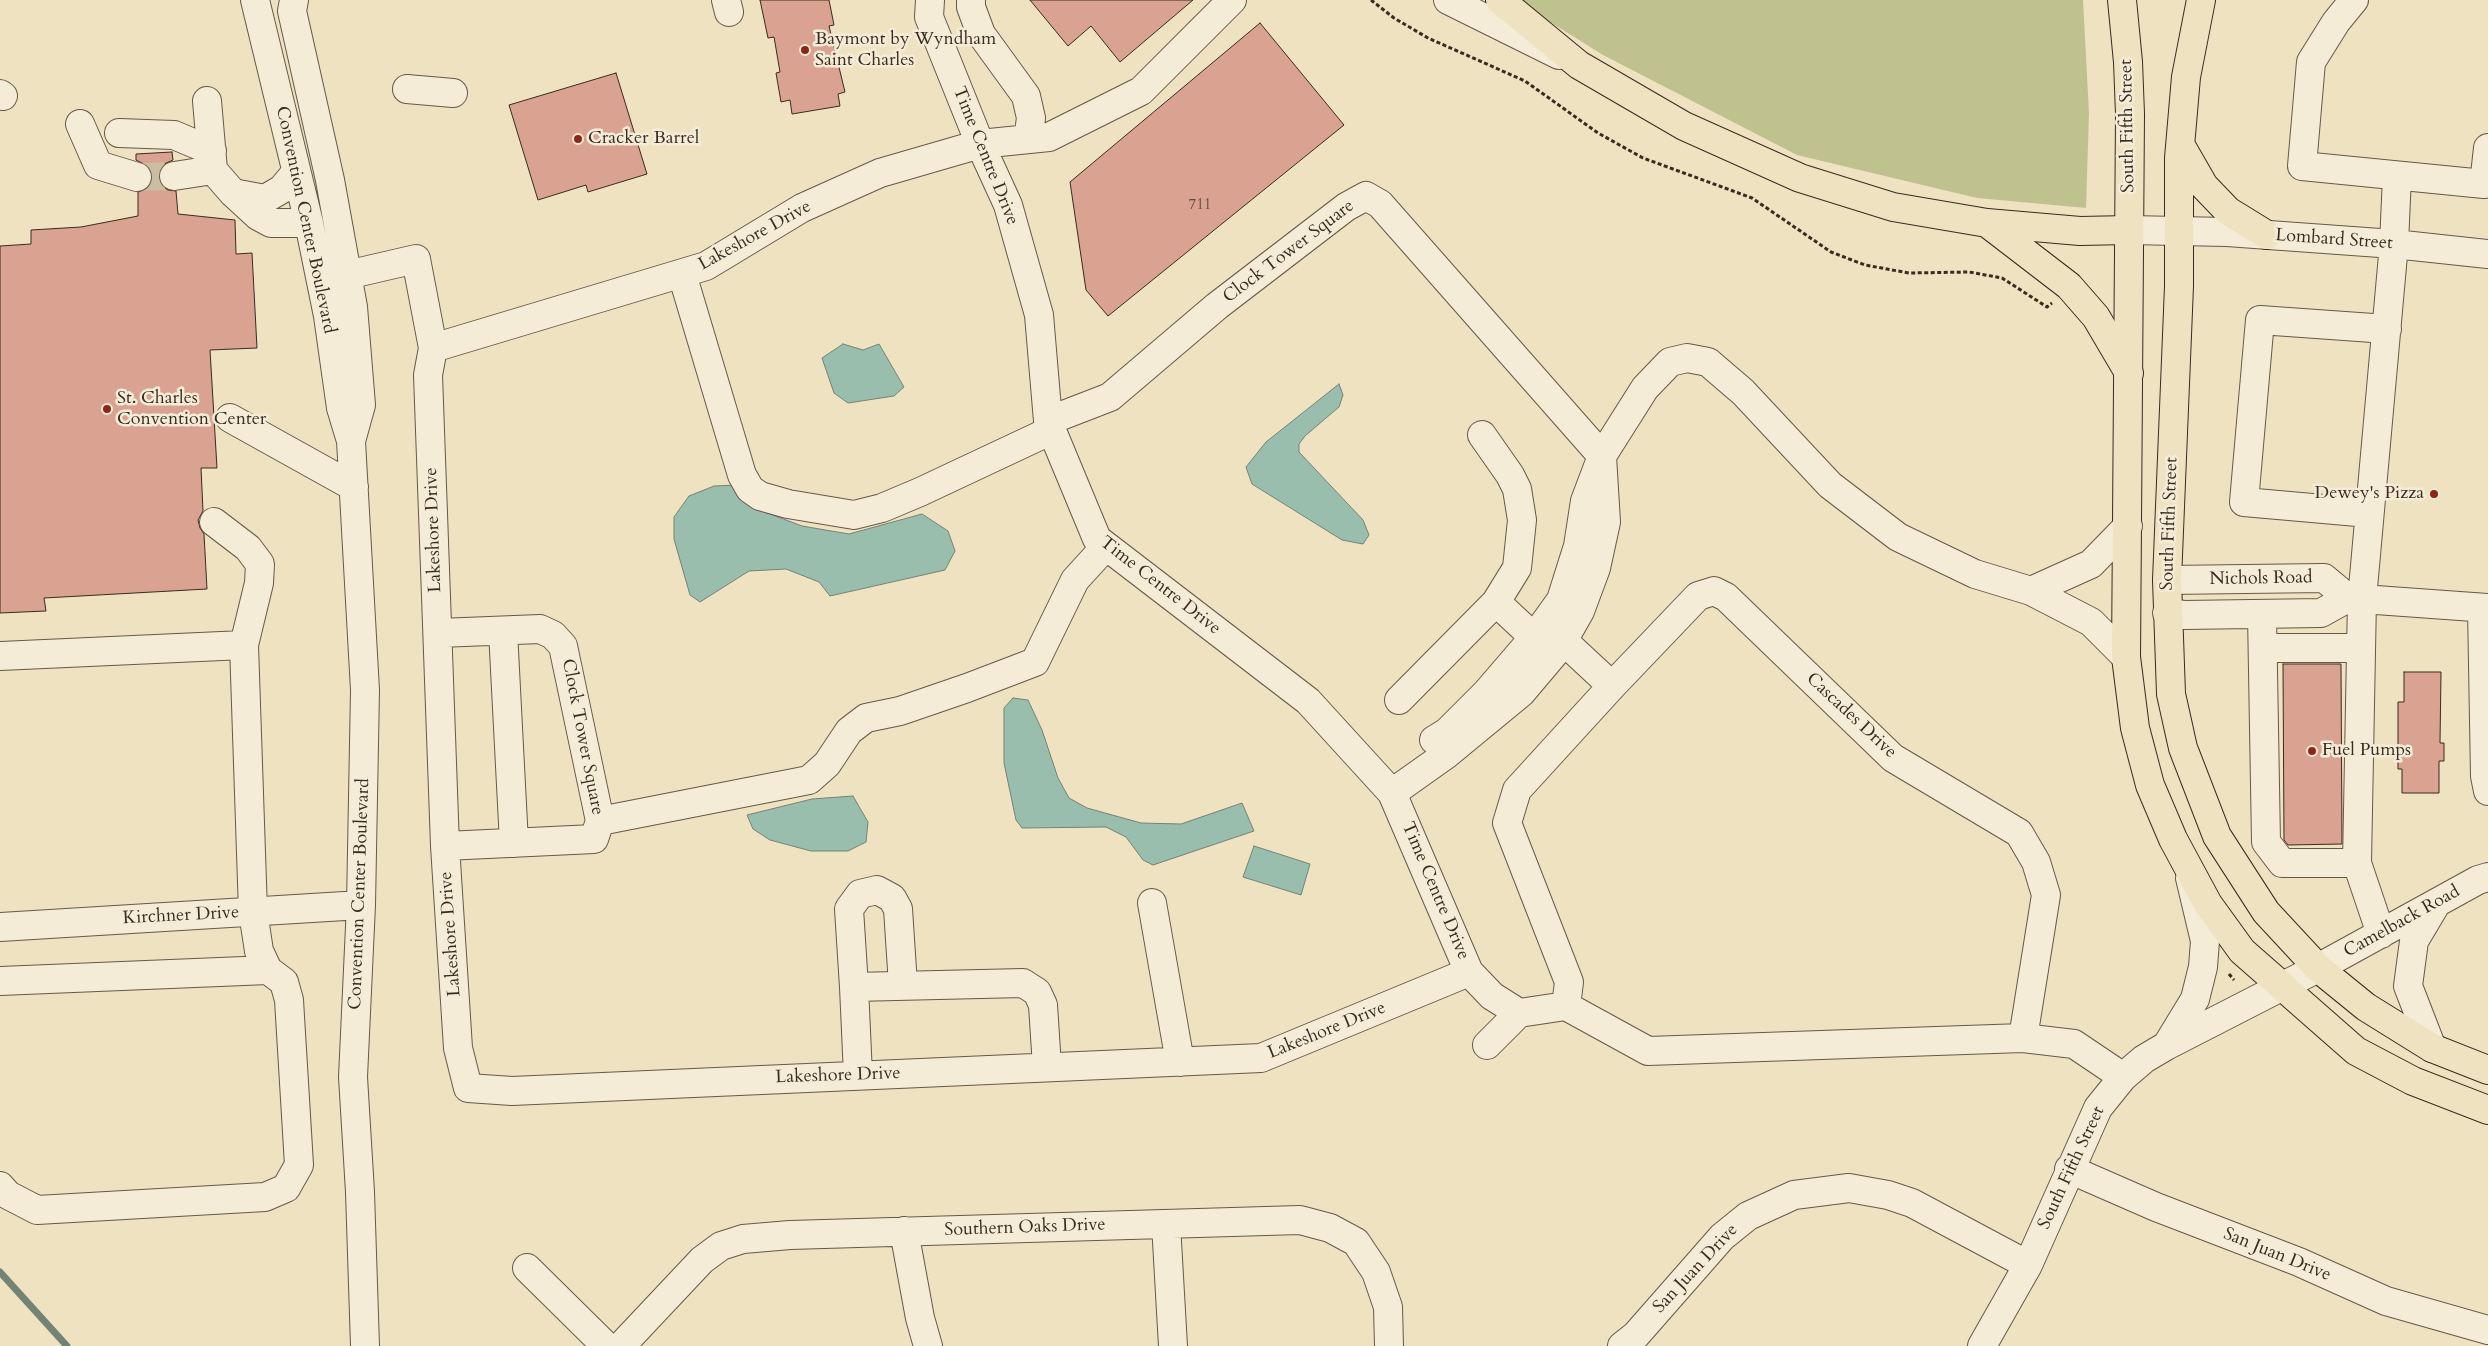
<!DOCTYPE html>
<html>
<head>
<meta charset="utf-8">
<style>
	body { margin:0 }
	canvas { display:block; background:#eee2c1 }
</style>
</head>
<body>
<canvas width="2488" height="1346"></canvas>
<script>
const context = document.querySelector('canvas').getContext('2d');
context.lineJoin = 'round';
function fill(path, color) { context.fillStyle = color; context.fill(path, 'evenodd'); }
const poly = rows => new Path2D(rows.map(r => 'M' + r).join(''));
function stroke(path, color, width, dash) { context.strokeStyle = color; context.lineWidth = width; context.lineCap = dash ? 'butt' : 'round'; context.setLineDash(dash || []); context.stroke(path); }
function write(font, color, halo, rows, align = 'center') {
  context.font = font + ' Cardo,serif'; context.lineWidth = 5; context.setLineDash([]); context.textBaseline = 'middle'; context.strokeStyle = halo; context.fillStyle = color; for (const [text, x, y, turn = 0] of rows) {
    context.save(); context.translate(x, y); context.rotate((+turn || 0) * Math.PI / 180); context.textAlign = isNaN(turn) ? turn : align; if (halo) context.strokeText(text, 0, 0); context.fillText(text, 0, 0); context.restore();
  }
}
const green = poly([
	[1515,0,2083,0,2089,113,2086,208,1977,198,1797,155,1603,55]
]);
const water = poly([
	[843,344,863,350,879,344,904,387,894,396,848,403,834,393,822,358,843,344],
	[1339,384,1343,395,1339,407,1305,436,1299,444,1299,452,1363,520,1369,535,1363,544,1342,540,1252,484,1246,467,1266,442,1339,384],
	[738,485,754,508,802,526,849,534,922,514,948,531,955,551,945,570,830,596,819,582,786,569,749,571,700,602,690,595,674,539,674,517,689,496,714,486,738,485],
	[1013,698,1028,700,1042,730,1058,778,1069,798,1087,808,1141,823,1181,824,1242,803,1254,831,1153,865,1143,860,1126,837,1106,827,1022,828,1016,820,1004,763,1004,708,1013,698],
	[853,796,868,822,866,842,848,851,811,851,770,840,753,829,747,815,812,799,853,796],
	[1254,846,1310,864,1301,895,1243,877,1254,846]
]);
const stream = poly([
	[0,1272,67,1346]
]);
const building = poly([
	[760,0,829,0,834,25,829,26,845,92,838,94,840,106,792,114,790,100,781,102,776,73,780,72,774,37,768,38,760,0],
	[1030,0,1193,0,1120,62,1091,26,1068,46,1030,0],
	[1260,23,1344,125,1108,316,1086,290,1070,182,1260,23],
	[616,73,647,174,588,192,586,185,538,200,509,105,616,73],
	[172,152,173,160,164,164,159,171,159,178,162,186,168,190,176,191,178,214,235,220,236,254,252,253,257,348,210,350,217,468,201,468,203,511,198,520,200,528,204,534,207,589,44,598,46,611,0,613,0,246,31,244,31,230,81,227,138,216,138,192,148,188,152,181,152,174,148,166,136,160,136,154,172,152],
	[2283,664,2341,664,2342,844,2288,845,2284,840,2283,664],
	[2404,672,2441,672,2440,743,2444,743,2444,761,2439,761,2439,793,2402,793,2402,769,2398,769,2398,702,2404,702,2404,672]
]);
const minorTunnel = poly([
	[137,177,174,176]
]);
const path = poly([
	[1371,0,1394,18,1428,38,1525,81,1598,133,1643,158,1752,198,1831,252,1865,265,1909,273,1969,272,2002,278,2047,307,2052,303],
	[2229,974,2234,980]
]);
const minor = poly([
	[255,0,309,223,328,316,341,408,351,441,365,690,361,905,353,1077,360,1192,365,1346],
	[294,0,292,11,330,180,353,307,361,405,351,441],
	[726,0,729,12],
	[930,0,929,17,980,144,1008,205,1039,315,1048,421,1097,539,1308,701,1392,793,1469,972,1492,996,1519,1013],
	[971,0,971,7,981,34,1026,96,1031,118,1028,139],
	[1448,0,1559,55],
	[2354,0,2336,22,2311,62,2302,166,2484,184,2488,148],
	[407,89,453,93],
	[0,94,3,96],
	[207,101,213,170,233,193,258,216,271,223,309,223],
	[80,124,98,165,137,177],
	[119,133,174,135,212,151],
	[174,176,213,170],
	[233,193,265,199,282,189,296,172],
	[2129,230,2227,232,2394,244,2488,254],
	[682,274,742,475,750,489,760,496,788,504,854,515,882,508,920,492,1052,430],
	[321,281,416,259,433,348,428,375,445,846,458,1048,468,1088,512,1091,1261,1058,1469,972],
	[433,348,706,266,802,208,880,173,980,144,1049,137,1141,91,1232,0],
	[230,418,354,487],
	[1048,421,1110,397,1217,306,1346,207,1366,196,1380,204,1602,456,1606,522,1596,568,1580,611,1559,648,1521,693,1447,754,1392,793],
	[2369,513,2244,502,2260,320,2387,329],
	[214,522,248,548,260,564,259,583,244,645],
	[2167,580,2324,578,2348,598],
	[2031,591,2091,564,2128,526],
	[1496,602,1526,630,1559,648,1569,646,1612,686],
	[2482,608,2485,776,2488,791],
	[2167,613,2184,615,2321,613,2348,598,2488,608],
	[2262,614,2266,842,2282,863,2357,863],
	[503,631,514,843],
	[439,633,540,629,553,635,563,646,600,821,594,839,445,846],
	[2263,648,2361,648],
	[0,656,244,645,253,912,259,951,268,970,284,982,289,1000,299,1165,286,1188,265,1197,37,1210,8,1195,0,1186],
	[1399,700,1496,602,1517,568,1522,520,1517,489,1510,475,1482,435],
	[1434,740,1447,732,1487,692,1536,635,1561,600,1578,546,1585,501,1602,456,1645,388,1670,362,1687,358,1708,362,1743,392,1830,485,1898,537,1975,574,2031,591,2091,622,2126,657],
	[600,821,809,780,827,764,849,731,866,718,900,711,967,688,1035,662,1075,580,1106,546],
	[1152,903,1180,1062],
	[0,927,361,905],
	[2381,934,2357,863,2362,599,2394,244,2397,176],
	[0,981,268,970],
	[854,987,849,909,860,894,877,890,892,898,898,909,903,985],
	[1566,1006,1569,982,1507,823,1517,790,1612,686,1698,596,1714,591,1726,597,1893,758,2019,833,2036,862,2046,895,2023,1038],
	[1519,1013,1566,1006,1648,1051,2023,1038,2074,1044,2123,1077],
	[1487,1045,1519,1013],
	[2167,1045,2195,999,2203,967,2205,941,2190,878],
	[2432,1048,2408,986,2414,941,2436,904],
	[858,1075,854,987,1023,983,1037,992,1043,1005,1047,1067],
	[2069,1169,2156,1207,2299,1262,2386,1301,2488,1330],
	[1166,1224,1173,1346],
	[904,1231,920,1318,928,1346],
	[527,1268,606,1346],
	[621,1346,702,1260,721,1246,743,1239,790,1235,1300,1220,1330,1228,1356,1242,1376,1272,1388,1307,1389,1346],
	[1622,1346,1636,1335,1722,1237,1748,1216,1794,1195,1849,1188,1888,1195,1912,1203,2028,1265],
	[1982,1346,2028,1265,2098,1108,2123,1077,2144,1059,2166,1046,2318,968,2478,880,2488,877]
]);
const major = poly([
	[2122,0,2128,62,2130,114,2126,657,2135,728,2150,785,2173,839,2208,904,2242,951,2356,1051,2413,1081,2488,1110],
	[2201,0,2186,77,2179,158,2179,286,2167,580,2171,694,2183,748,2217,836,2266,912,2318,968,2366,1007,2432,1048,2488,1070],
	[2181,146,2204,186,2228,211,2267,235]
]);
const highway = poly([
	[1500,0,1579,65,1684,126,1800,178,1893,207,1987,223,2080,231,2129,230],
	[1987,223,2069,286,2096,317,2129,373]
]);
const markers = [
	[805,50,5,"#8f2418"],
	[578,139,5,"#8f2418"],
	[107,409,5,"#8f2418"],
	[2434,494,5,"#8f2418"],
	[2312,751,5,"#8f2418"]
];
const numberNames = [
	["711",1200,206]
];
const poiNames = [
	["Baymont by Wyndham",815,40],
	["Saint Charles",815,61],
	["Cracker Barrel",588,139],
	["St. Charles",117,399],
	["Convention Center",117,420],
	["Dewey's Pizza",2424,494,"right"],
	["Fuel Pumps",2322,751]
];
const streetNames = [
	["South Fifth Street",2128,126,-91],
	["Time Centre Drive",985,156,68],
	["Convention Center Boulevard",305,220,78],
	["Lakeshore Drive",755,236,-29],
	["Lombard Street",2334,240,4],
	["Clock Tower Square",1289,252,-37],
	["South Fifth Street",2170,524,-88],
	["Lakeshore Drive",434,530,-92],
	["Nichols Road",2261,579,-1],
	["Time Centre Drive",1160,586,38],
	["Cascades Drive",1851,716,43],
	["Clock Tower Square",582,737,79],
	["Time Centre Drive",1435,891,67],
	["Convention Center Boulevard",360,894,-88],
	["Kirchner Drive",181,916,-3],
	["Camelback Road",2402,922,-29],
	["Lakeshore Drive",451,934,-94],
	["Lakeshore Drive",1327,1031,-22],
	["Lakeshore Drive",838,1076,-2],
	["South Fifth Street",2072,1168,-65],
	["Southern Oaks Drive",1025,1228,-2],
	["San Juan Drive",2277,1255,22],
	["San Juan Drive",1696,1269,-47]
];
fill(green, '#bfc28e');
fill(water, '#9abeae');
stroke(water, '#738376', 1);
stroke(stream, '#738376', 7);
fill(building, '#d9a291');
stroke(building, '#392b21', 1);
stroke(minorTunnel, '#cabda1', 28, [28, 14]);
stroke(minor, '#665949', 30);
stroke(major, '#392b21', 30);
stroke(highway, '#392b21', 30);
stroke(path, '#392b21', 3, [4, 2.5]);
stroke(minor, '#f4ecd7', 28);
stroke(major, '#eee2c1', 28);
stroke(highway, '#eee2c1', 28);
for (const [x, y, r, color] of markers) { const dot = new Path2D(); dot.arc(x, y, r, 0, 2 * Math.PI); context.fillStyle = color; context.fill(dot); stroke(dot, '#f4ecd7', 2); }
write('15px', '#61493d', null, numberNames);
write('18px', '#392b21', '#f4ecd7', poiNames, 'left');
write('18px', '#392b21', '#f4ecd7', streetNames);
</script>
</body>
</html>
